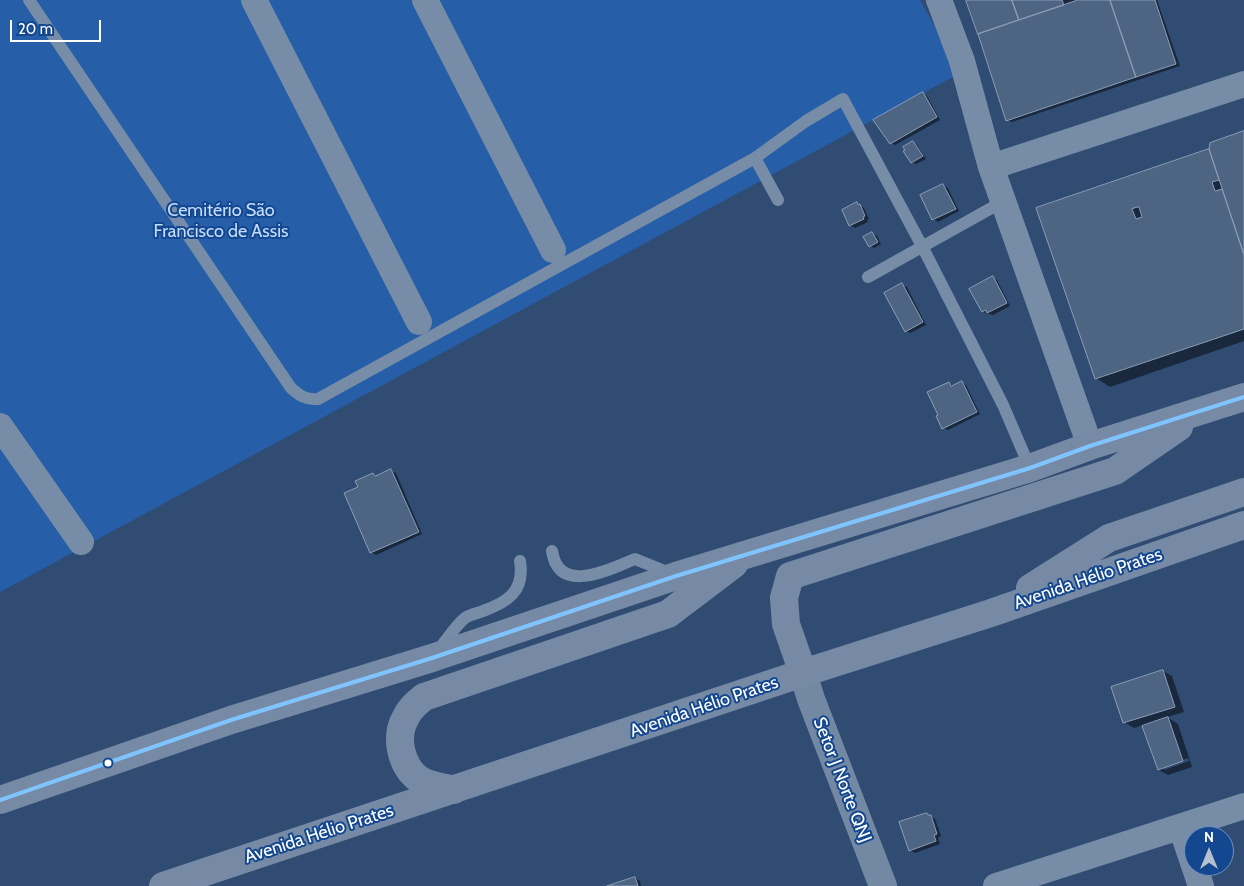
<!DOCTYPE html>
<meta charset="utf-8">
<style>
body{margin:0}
#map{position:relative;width:1244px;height:886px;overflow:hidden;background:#304c73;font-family:Cabin,sans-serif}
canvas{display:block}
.north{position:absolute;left:1184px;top:826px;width:50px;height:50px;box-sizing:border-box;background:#134790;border:1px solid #7191bc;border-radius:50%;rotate:0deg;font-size:14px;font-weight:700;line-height:20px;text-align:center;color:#fff}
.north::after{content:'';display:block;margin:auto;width:18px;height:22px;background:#b7c0ce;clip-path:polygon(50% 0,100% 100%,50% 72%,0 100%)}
.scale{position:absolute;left:10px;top:20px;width:91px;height:22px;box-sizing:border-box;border:2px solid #fff;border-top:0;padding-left:6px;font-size:15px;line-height:18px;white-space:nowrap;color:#fff;-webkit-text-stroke:4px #134790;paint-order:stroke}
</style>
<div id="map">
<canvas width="1244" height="886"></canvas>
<div class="north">N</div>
<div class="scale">20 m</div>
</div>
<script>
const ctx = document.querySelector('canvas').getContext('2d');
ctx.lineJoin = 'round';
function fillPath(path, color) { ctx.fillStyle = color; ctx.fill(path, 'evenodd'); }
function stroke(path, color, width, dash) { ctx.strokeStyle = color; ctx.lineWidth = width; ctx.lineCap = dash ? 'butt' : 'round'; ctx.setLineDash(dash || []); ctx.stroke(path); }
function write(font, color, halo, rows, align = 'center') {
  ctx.font = font + ' Cabin,sans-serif'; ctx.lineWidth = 4; ctx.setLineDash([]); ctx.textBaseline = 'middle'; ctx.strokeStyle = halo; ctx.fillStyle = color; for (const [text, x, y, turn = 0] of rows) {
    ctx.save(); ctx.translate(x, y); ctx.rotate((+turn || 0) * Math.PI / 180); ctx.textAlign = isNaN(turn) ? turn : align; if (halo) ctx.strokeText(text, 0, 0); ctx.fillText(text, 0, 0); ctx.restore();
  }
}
const green = new Path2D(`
 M0,0h920l40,73 -960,519z`);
const shadow = new Path2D(`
 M967,0h190l23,66 -168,56 -5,-2z
 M923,93l4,3 13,24 -45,25 -4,-2z
 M1244,133v208l-134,46 -14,-9 -58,-170 171,-57 2,1z
 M913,142l4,3 9,14 -10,5 -5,-2z
 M943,185l5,3 11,23 -21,11 -5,-3z
 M857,203l7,5 5,11 -2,1 1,2 -13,6 -5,-3z
 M872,234l5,2 4,8 -7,4 -4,-2z
 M993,278l4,2 13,26 -17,9 -11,-3z
 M902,285l5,2 19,38 -16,8 -4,-2z
 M962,382l4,3 14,29 -32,16 -5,-2 6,-45 5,3z
 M391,471l5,2 26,61 -46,21 -5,-3 -12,-64 14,-13 4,2z
 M1163,671l9,5 12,36 -17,5 11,7 14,43 -24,8 -9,-5 -16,-45 -9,3 -10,-6zM1188,758l1,3 -25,9v-3z
 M927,814l8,5 6,17 -3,2 2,6 -25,9 -5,-3z
 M635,878l5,3 1,5h-27z`);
const building = new Path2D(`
 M966,0h46l7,20 -41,14z
 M1012,0h50l2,5 -45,15z
 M1078,0h32l26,77 -130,44 -28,-87z
 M1110,0h45l21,64 -40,13z
 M923,92l14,25 -47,27 -17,-24z
 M1244,131v124l-35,-106 1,-6z
 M913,141l10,15 -12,7 -8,-12 2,-1 -2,-3z
 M1209,149l10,31 -7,2 3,9 7,-2 22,66v74l-149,50 -59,-171zM1139,207l3,10 -6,2 -4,-10z
 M943,184l13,25 -24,11 -12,-25z
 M857,202l1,3 2,-1 5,12 -2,1 1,2 -15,7 -7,-16z
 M872,232l6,10 -9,5 -6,-10z
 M993,276l14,27 -20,10 -1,-3 -4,2 -13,-23z
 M902,283l21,39 -18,10 -21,-39z
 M962,381l15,31 -35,17 -6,-13 2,-1 -11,-23 22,-10 2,4z
 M391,469l28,63 -49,21 -26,-60 14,-6 -3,-6 18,-8 2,3z
 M1163,670l12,37 -52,16 -12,-36z
 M1168,717l15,44 -25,9 -16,-44z
 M927,813l1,2h3l6,19 -3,1 2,6 -27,10 -10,-29z
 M635,877l3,9h-31z`);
const lane = new Path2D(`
 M29,0l262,388c9,8 15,12 27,11l437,-241 51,-37 37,-22 79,147 81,159 27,63
 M755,158l23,42
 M868,277l136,-76
 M552,551c7,45 58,18 83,8l37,15
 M438,651c6,-8 19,-27 27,-33 4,-3 13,-5 18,-7 25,-9 42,-20 37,-50`);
const street = new Path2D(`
 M254,0l165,322
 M425,0l128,250
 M939,0l23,61 29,106 99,279
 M991,167l253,-83
 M0,426l81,116
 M1181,827l20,59
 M996,886l248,-80`);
const secondary = new Path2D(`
 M803,673l8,26 72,187`);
const primary = new Path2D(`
 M1030,588l79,-50 135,-46
 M803,673l-17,-49 -2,-26 6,-22 325,-105 64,-44
 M454,790c-10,-3 -25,-4 -34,-10 -19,-13 -26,-43 -14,-63 4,-9 11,-14 18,-20l244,-83 66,-50
 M0,800l231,-80 201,-62 244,-82 354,-108 60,-22 154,-49
 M163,886l640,-213 188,-60 253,-88`);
const bus1 = new Path2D(`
 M0,800l231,-80 201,-62 244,-82 354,-108 60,-22 154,-49`);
const markers = [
 [108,763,4.5,"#fff"]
];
const parkNames = [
 ["Cemitério São",221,211],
 ["Francisco de Assis",221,232]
];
const streetNames = [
 ["Avenida Hélio Prates",1088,579,-19],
 ["Avenida Hélio Prates",704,707,-19],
 ["Setor J Norte QNJ",842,780,69],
 ["Avenida Hélio Prates",319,834,-18]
];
fillPath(green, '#265ea7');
fillPath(shadow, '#0007');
fillPath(building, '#4d6483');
stroke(building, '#8c9db4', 1);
stroke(lane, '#778ca7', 12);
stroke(street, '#778ca7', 26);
stroke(secondary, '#7388a3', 28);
stroke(primary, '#778aa5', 28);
stroke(bus1, '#80c4ff', 4);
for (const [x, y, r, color] of markers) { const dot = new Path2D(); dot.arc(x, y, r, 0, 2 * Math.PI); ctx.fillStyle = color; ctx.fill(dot); stroke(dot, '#134790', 2); }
write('18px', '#c5ddfc', '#134790', parkNames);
write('18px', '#fff', '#134790', streetNames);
</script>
